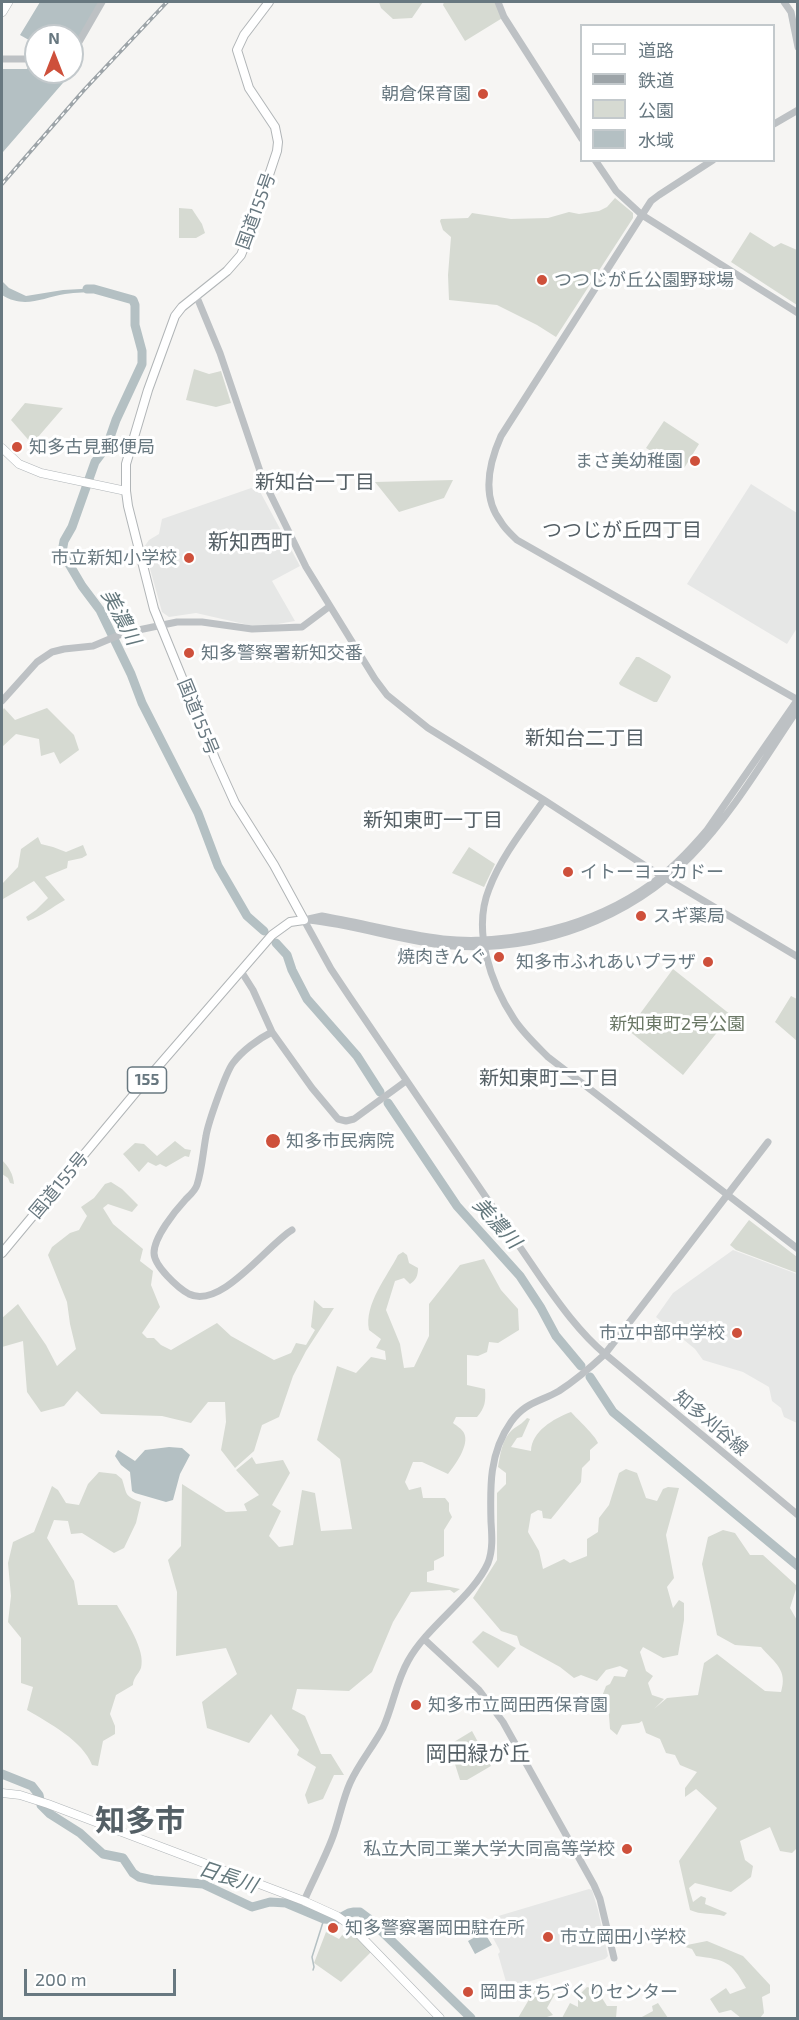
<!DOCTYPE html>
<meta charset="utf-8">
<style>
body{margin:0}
#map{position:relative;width:799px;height:2020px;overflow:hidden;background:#f6f5f3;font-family:"Exo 2","Noto Sans JP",sans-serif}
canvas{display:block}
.frame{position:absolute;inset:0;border:3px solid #687880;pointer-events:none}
.legend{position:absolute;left:580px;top:24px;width:195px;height:138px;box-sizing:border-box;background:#fff;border:2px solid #c3c9cc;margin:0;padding:8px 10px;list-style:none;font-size:18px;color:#687880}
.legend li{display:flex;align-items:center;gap:12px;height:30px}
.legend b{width:30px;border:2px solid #c3c9cc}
.north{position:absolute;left:24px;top:24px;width:60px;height:60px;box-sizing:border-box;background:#fff;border:2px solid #c3c9cc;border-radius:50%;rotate:0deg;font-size:16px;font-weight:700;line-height:24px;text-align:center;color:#687880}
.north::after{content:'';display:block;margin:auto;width:21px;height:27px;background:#ce503b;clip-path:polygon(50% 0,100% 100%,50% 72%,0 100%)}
.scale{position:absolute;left:24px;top:1969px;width:152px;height:27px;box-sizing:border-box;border:3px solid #687880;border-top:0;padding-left:8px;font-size:18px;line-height:21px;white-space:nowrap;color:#687880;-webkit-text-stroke:4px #fff;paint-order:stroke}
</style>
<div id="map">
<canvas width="799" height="2020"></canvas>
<div class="frame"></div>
<ul class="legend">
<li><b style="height:8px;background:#fff"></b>道路</li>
<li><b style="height:8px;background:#9da4a8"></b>鉄道</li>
<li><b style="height:16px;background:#d6dad2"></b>公園</li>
<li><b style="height:16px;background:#b4c0c3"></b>水域</li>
</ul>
<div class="north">N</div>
<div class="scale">200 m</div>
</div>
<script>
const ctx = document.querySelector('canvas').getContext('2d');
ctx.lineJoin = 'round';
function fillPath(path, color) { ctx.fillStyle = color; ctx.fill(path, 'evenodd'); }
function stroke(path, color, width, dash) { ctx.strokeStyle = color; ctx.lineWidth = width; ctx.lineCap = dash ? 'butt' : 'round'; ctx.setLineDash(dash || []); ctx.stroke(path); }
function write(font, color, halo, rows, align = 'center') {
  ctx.font = font + ' "Exo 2","Noto Sans JP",sans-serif'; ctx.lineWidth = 6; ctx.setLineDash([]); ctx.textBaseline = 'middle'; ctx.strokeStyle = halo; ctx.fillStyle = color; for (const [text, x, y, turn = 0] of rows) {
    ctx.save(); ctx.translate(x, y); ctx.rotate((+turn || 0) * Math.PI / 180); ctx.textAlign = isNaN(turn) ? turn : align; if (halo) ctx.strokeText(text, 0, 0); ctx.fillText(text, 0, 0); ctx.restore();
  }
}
const built = new Path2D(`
 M751,484l46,29v115l-10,16 -100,-60z
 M257,486l43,80 -28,15 23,40 -29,5h-13l-57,-13 -27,4 -7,-5 -18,-65 5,-7 10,-6 3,-15z
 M733,1250l64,24v149l-13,-6 -3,-9 -9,-7 -3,-14 -26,-15 -40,-12 -8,-11 -39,-32 17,-24z
 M589,1889l3,1 6,20 10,46 -3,3 -81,24 -15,9 -11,-38 2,-2 -1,-3 -13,-24 9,-8z`);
const green = new Path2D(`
 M379,2h44l-11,16 -19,1 -12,-11z
 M444,2h54l6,15 -39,24 -22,-36z
 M615,198l18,15v5l-77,119 -19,-12 -40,-20 -48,-5 -1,-25 3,-38 -8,-7 -3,-9 1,-2 27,-1 4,-5 39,6 37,-1 21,-6 10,2 20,-3 8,-4z
 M179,208l13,1 10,15 3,9 -9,5h-17z
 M750,232l24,15 7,-4 16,7v55l-66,-43z
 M194,369l15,5 12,-3 10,32 -15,4 -30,-7z
 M25,403l38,5 -31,36 -21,-24z
 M664,421l35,23 -16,26 -37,-22z
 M453,480l-9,18 -45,14 -24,-30z
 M636,657h3l31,18 1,2 -14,25h-3l-34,-17 -1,-2z
 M4,708l11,12 32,-12 27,27 5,15 -19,14 -6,-12 -13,4 -2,-17 -23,-5 -14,13v-36z
 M38,837l3,7 12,3 13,5 17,-7 4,10 -5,3 -14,3 -1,7 -22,9 20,23c-13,7 -23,16 -37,21l-2,-4 10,-7 12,-12 -14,-17 -31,18 -1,4v-19l16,-17 3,-18z
 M469,847l26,17 -11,23 -32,-14z
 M673,969l58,46 -48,60 -55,-45z
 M791,996l6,3v42l-22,-19z
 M175,1141l10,8 6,1 -2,7 -4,-1 -19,11 -6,-3 -4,2 -8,-4 -9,10 -16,-18 12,-11 9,1 13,12z
 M2,1160c7,7 11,14 12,24l-4,-1 -2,-5 -6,-4z
 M111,1182l11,7 16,16 -6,7 -24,-8 -5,4 10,16 30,25 -3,12 13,10 -2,14 9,22 -18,26 5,5h7l7,7 10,5 46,-27 14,13 43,24 17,-7 5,-10 10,2 9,-15 -4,-3 3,-27 9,8h11l-28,43 -13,25 -14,41 -17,8 -8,26 -19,17 -14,-18 5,-28 -1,-20h-17l-17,21 -29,-7 -61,-2 -24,-23 -13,15 -23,6 -14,-20 -4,-51 -21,6v-29l16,-14 28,41 11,21 19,-17 -6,-25 -3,-22 -19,-47 4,-8 18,-14 9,-3 8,-14 -6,-9 13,-9 11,-14z
 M749,1220l48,37v16l-61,-23 -6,-5z
 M403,1252l4,3 2,8 9,5c0,8 -2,12 -8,16l-6,-6 -9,3 -9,29 14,34 4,24 10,-1 15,-31v-32l31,-39 24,-6 17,31 17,19 1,21 -21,13 -9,-1 -2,10 -9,4 -11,-1v30l18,4c1,12 0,19 -8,28h-21l-3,6c4,3 9,6 11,10 6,12 -9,32 -16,41l-26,-12h-9l-8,20 4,8 12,-3 2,11h22l4,5v8l3,6 -8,13v26l-10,5v9l-7,2v10l33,7 -6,4 -4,-3 -39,2 -18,30 -21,50 -23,19 -52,-2 -5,20 13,7 16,38h10l13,21h-10l-11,24 -15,5 -3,-9 11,-28 -19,-12 2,-5 -28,-36 -22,29 -42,-15 -5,-26 35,-28 -11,-26 -50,8 1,-64 -9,-32 13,-14 1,-62 44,28 21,-1 -3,-7 15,-9 -23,-25 16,-13 4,7 27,-4 7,13 -18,32 9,6 -12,25 10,11 14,-2 9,-55 13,3 6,38 31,-2 -12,-70 -23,-19 20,-74 19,7 15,-16 15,3 -1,-9 -9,-3 5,-9 -12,-9c-5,-26 18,-53 29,-75z
 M571,1412c7,8 24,23 27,31l-8,7v10l-8,8 -1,14 -30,37 -8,-1 -1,-7 -4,-1 -7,4 -3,18 11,19 4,18 21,-10 6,4 17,-7v-17l11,-7 1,-14 10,-13 10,-32 7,-4 11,4 9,25 11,3 6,-12 5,-2 11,1 -13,47 8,43 -7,9 6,21 6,-8 5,3v17l-6,35 -15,3 -20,-11 -3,5 6,19 7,5 -5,7 4,12 12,4 -10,10 13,-11 31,-3 6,-32 13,-9 48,37 16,1c7,-22 -6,-29 -20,-45l-26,-2 -18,-10 -15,-71 6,-27 15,-7 12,3 15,22h13l34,31 -7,22 8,14v217l-2,2 1,7 -5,5 -12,-2 -10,-24 -30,14 5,19 8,6 -2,11 -20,15 -36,-9 -6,5 4,14 8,-6 5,2 -1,6 22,9 -3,3c-12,-3 -23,-1 -34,-6l-11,-49 38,-53 -21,-19 -11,8v-9l12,-16 -17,-7 -5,-10 -9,-2 -6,-14 -14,-6 -4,-12 -3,2 -17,2 -5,10 -7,-6 -1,-14 -8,-16 5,-13 4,-2 4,-8 11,1 3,-7 -8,-4 -14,4 -9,11 -16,-6 -7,3 -14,-11 -40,-22 -3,-9 -16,-5 -28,-33 24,-38v-67l9,-9v-11l-8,-6c2,-12 4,-28 14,-37 5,-4 10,-6 15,-12l3,1 -8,18 -5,1 -6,9 20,4c1,-20 22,-32 40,-39z
 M99,1472l17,2 6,5c5,15 2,17 19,23l-5,21 -12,25 -10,5 -32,-20 -11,1 -3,-13 -14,-1 -7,18 27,43 4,24h39c9,16 29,45 24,63 -3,7 -8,10 -8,17l-17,10 -6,19 5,12v8l-12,7 -5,25 -6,-1c-9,-24 -43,-42 -65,-55l6,-23 -12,-4v-45l-13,-16 3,-26 -3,-33 5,-21 21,-10 18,-46 6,4 8,13 13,2 9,-21z
 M483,1631l33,17 -18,20 -26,-26z
 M472,1731l19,35 -24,14h-7l-11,-35z
 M350,1925l24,24 -33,33 -27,-19 12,-31 13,7z
 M707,1941l36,15 27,29v8l-8,4 2,16 -4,5h-19l-10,-8 -12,3 -9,-14 16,-11 4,6 16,-6c-15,-27 -20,-28 -50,-32l-4,-7 -10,-3z
 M547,1984l10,6 -10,18 6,7 -9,3h-26l16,-27z
 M587,1987l10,3 10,16h10l-1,12h-54l8,-15 8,4v-11z
 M658,2003l10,15h-28l13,-7 -1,-5z`);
const water = new Path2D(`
 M40,2h59l-20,35 -7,5v-6h-36v8l-16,-9z
 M36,53v19h28l5,4 -66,76 -1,5v-88h25z
 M2,281l7,7 17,8 37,-6 36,-2v3c-11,2 -23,1 -34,3 -23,4 -41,15 -63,1z
 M169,1447l13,1 8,7 -10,19 -7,26 -7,2 -31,-9 -3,-2 -2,-19 -9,-7 -6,-9 3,-6 17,11 10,-11z
 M484,1932l8,13 -17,9 -7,-13z`);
const stream = new Path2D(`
 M313,1970l1,-3 -2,-10 12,-38`);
const river = new Path2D(`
 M87,289h7l39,11 2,5v20l7,26v13l-26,56 -9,26 -12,16 -23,65 -8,14 -2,11 20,34 18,24 31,64 11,29 56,110 20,53 29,50 17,15
 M276,943l11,12 5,15 15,29 50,57 23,36
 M388,1103l69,103 63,70 21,32 15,28 25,30
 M590,1377l23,35 185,154
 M2,1774l30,12 7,9 2,10 9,9 30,19 23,21 20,4 10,15 6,4 14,3 50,4 49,23 18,-5 16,1 38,16 12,1 13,-7 5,-1h6l8,6 103,100`);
const tertiary = new Path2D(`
 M498,2l6,15 78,122
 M784,2l7,10 7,35
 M72,50l7,-8 23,-40
 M2,59h34
 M774,124l24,-14
 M595,160l21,31 26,24 -141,221c-12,27 -20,60 0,86 4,7 10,12 16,18l281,160
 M713,160l-54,35 -8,6 -9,14 156,98
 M196,295l24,58 42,124 44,90 69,112 12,16 41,33 116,72 103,67 151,90
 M2,701l35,-39 15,-10 12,-3 29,-3 31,-13 53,-11h25l50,7 50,-2 28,-21
 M544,800c-19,27 -43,57 -55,89 -17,42 2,95 25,130 9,14 22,26 34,38l250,192
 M304,920l27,49 18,27 192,282c19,27 39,55 64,76 -14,13 -29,26 -46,37 -19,11 -34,11 -48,31 -22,31 -21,65 -20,100 1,14 2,28 -3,41 -15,34 -61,63 -80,98 -12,21 -15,45 -25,67 -10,19 -24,35 -33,55 -8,18 -11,38 -18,56 -8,21 -19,41 -28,62
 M304,920l18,-4c40,7 80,18 121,23 70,7 151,-14 208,-55 21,-15 39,-34 56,-54l91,-131
 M309,920c48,5 95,22 143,26 88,6 177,-27 239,-90 42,-43 73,-97 107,-147
 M241,971l12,19 19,42 40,56 26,31 8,2 8,-2 52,-38
 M272,1032c-14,7 -30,19 -39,31 -7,9 -25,60 -27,73 -3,16 -4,34 -9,49 -2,6 -7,10 -11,14 -11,12 -32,38 -32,54 0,13 24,35 35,41 32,16 78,-49 103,-64
 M768,1142l-163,212 193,161
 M424,1639l55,51 24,32 91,163 6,14 14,59`);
const secondary = new Path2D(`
 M2,448l17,16 22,9 85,18
 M2,1793l18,2 28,9 256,97 33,15 13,9 90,93`);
const trunk = new Path2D(`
 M2,1253l134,-161 136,-157 18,-13 14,-2 -30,-55 -39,-62 -19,-42 -62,-152 -26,-103 -2,-15v-27l22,-74 27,-74 7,-9 45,-36 14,-16 8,-20 28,-84 1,-9 -3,-15 -26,-39 -12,-38 7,-15 25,-33`);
const motorway = new Path2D(`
 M2,12l6,-10`);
const rail = new Path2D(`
 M2,184l82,-94 83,-88`);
const markers = [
 [483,94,6,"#ce503b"],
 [542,280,6,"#ce503b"],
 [17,447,6,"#ce503b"],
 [695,461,6,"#ce503b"],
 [189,558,6,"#ce503b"],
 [189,653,6,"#ce503b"],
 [568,872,6,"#ce503b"],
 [641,916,6,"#ce503b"],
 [499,957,6,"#ce503b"],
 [708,962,6,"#ce503b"],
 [273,1141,8,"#ce503b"],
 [737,1333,6,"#ce503b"],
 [416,1705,6,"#ce503b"],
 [627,1849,6,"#ce503b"],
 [333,1928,6,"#ce503b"],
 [548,1937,6,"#ce503b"],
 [468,1992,6,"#ce503b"]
];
const shields = [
 [147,1080,39]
];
const shieldNames = [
 ["155",147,1080]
];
const poiNames = [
 ["朝倉保育園",471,94,"right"],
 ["つつじが丘公園野球場",554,280],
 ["知多古見郵便局",29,447],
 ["まさ美幼稚園",683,461,"right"],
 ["市立新知小学校",177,558,"right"],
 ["知多警察署新知交番",201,653],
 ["イトーヨーカドー",580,872],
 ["スギ薬局",653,916],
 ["焼肉きんぐ",487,957,"right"],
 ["知多市ふれあいプラザ",696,962,"right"],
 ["知多市民病院",286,1141],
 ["市立中部中学校",725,1333,"right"],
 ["知多市立岡田西保育園",428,1705],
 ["私立大同工業大学大同高等学校",615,1849,"right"],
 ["知多警察署岡田駐在所",345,1928],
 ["市立岡田小学校",560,1937],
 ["岡田まちづくりセンター",480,1992]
];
const streetNames = [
 ["国道155号",256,211,-70],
 ["国道155号",198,717,68],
 ["国道155号",59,1185,-50],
 ["知多刈谷線",711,1423,40]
];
const parkNames = [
 ["新知東町2号公園",677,1024]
];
const neighbourhoodNames = [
 ["新知台一丁目",315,482],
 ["つつじが丘四丁目",622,530],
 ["新知台二丁目",585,738],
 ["新知東町一丁目",433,820],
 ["新知東町二丁目",549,1078]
];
const waterNames = [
 ["美濃川",121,617,62],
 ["美濃川",497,1223,48],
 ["日長川",228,1877,18]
];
const quarterNames = [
 ["新知西町",250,542],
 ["岡田緑が丘",478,1754]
];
const townNames = [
 ["知多市",140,1821]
];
fillPath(built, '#e6e7e6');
fillPath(green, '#d6dad2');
fillPath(water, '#b4c0c3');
stroke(stream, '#b4c0c3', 1.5);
stroke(river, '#b4c0c3', 9);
stroke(secondary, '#b0b5b8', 9);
stroke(trunk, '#b1b5b7', 10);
stroke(motorway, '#b1b5b7', 10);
stroke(tertiary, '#bdc1c4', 7);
stroke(secondary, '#fff', 8);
stroke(trunk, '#fff', 8);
stroke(motorway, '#fff', 9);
stroke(rail, '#9da4a8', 4);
stroke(rail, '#fff', 1.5, [4.5]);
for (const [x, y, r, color] of markers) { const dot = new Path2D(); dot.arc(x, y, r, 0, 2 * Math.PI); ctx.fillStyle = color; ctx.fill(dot); stroke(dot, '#fff', 2); }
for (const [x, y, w] of shields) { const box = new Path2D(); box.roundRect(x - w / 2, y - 13, w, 26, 4.5); ctx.fillStyle = '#fff'; ctx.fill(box); stroke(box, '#687880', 1.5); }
write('bold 16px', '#687880', null, shieldNames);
write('18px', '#687880', '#fff', poiNames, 'left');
write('18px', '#687880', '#fff', streetNames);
write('18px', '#6b7866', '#fff', parkNames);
write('20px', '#556066', '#fff', neighbourhoodNames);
write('italic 20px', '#64787d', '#fff', waterNames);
write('21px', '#556066', '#fff', quarterNames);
write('bold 30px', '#556066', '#fff', townNames);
</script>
